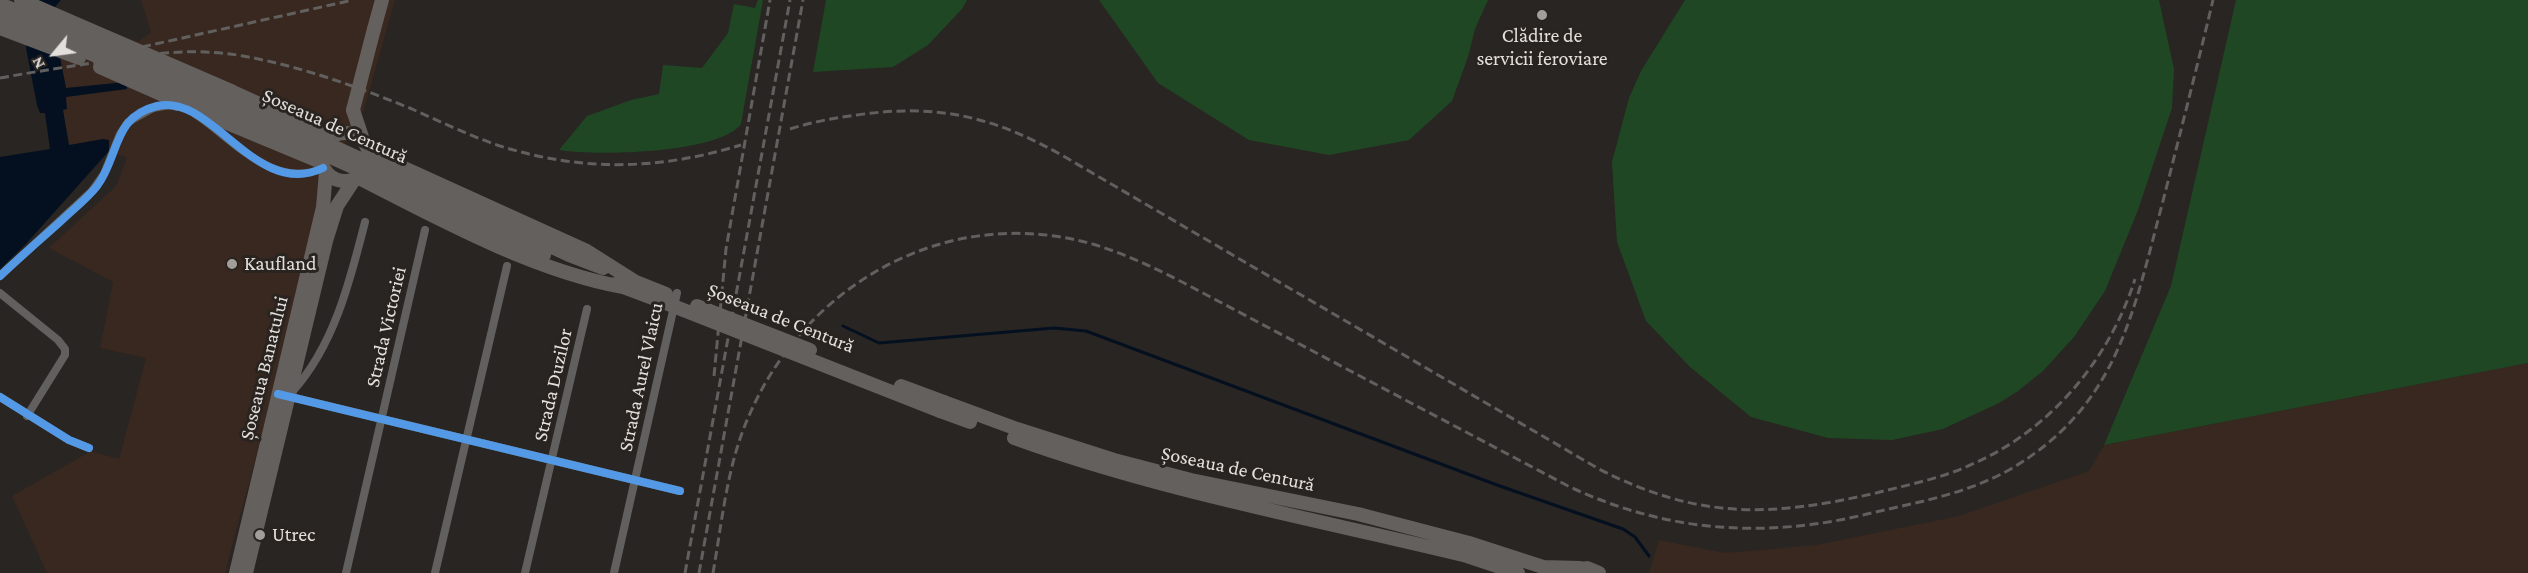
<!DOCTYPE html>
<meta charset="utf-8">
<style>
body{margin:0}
#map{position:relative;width:2528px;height:573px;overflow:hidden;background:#282522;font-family:"Crimson Pro",serif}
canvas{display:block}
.north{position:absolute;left:24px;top:24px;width:60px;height:60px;-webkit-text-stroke:4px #2a2420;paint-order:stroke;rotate:241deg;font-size:16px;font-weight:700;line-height:24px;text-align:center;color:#e3dfdc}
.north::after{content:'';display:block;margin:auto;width:21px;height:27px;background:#e3dfdc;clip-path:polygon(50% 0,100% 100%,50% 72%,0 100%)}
</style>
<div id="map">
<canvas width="2528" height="573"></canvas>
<div class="north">N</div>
</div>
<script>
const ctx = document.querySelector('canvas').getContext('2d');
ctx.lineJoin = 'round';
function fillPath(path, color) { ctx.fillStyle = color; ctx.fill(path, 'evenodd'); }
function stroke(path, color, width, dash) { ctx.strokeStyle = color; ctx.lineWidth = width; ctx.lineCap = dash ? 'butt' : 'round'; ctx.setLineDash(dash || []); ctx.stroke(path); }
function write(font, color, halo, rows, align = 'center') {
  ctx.font = font + ' "Crimson Pro",serif'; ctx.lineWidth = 6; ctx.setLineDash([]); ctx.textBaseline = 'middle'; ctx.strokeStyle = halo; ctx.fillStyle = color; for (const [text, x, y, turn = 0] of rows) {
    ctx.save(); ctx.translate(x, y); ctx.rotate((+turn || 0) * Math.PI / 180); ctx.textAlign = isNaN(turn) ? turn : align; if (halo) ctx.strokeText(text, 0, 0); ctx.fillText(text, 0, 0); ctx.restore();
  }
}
const industrial = new Path2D(`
 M141,0h254l-31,110 -30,53 -109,410h-178l-35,-77 79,-45 28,8 27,-101 -46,-10 13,-66 -64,-34 67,-62 11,-28 -18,-7 -1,-11 -39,6 -6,-36 3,-14 61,-8 -1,-6 -60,6 -9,-46 -3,-34 84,34 13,-10z
 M2528,363v210h-879l10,-33 66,13 91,-8 143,-29 130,-45 15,-26z`);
const green = new Path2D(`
 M758,0h5l-22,124c-22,30 -147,32 -182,26l28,-34 44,-16 28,-6 4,-29 39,3 26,-35 6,-29 21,4z
 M826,0h141l-5,9 -34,36 -35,22 -80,5z
 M1099,0h389l-13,29 -7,28 -16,44 -43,39 -80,15 -80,-15 -91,-57z
 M1685,0h474l15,69 -2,39 -34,102 -33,81 -31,46 -31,34 -25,20 -19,12 -56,26 -51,11 -64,-2 -77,-21 -61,-50 -44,-46 -29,-79 -5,-80 17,-64 12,-27z
 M2236,0h292v363l-424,82 67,-159z`);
const water = new Path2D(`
 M32,0h29l-7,8 3,34 9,46 60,-6 1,7 -61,8 1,12 -4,1 6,35 34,-6 6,1v11l-84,94 -25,24v-112l50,-8 -5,-36h-5l-3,-8 -11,-57z`);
const stream = new Path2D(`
 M843,326l36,17 175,-15 32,3 411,154 126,44 12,8 14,19`);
const street = new Path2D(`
 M195,114c37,24 79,77 128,54
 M0,276l91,-84 13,-18 16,-40 8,-12 25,-14 17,-3 7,2
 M0,293l58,47 7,9v6l-38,61
 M292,392c42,-46 58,-111 73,-170
 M287,396l393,95
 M0,397l69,43 20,8
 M346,573l79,-343
 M435,573l72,-307
 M525,573l62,-264
 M614,573l63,-280`);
const primary = new Path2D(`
 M374,29l8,-29
 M231,91l101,46
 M353,110l10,30
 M220,120l101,42
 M321 157a24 24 0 1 1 48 0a24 24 0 1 1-48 0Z
 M369,152l216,98 49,31
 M359,178c80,41 175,93 264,109
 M496,221l73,34 34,13
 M492,230l52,25
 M626,278l40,16
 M615,284l48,18
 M944,402l73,27 97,31 77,20 167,34 111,29 74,24 37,1
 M940,411l30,11
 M1014,438c146,53 301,81 453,118l51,17
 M1573,571l14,-3 12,5
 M236,573l87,-366 3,-35
 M246,573l80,-332 11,-35 17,-26`);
const rail = new Path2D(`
 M142,47l211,-47
 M0,78c33,-6 66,-11 99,-16 49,-8 94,-15 144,-6 57,10 115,31 169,53 29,13 58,27 88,37 83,26 159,24 241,-1
 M790,129c22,-7 44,-11 67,-14 81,-12 138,2 208,42l534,312c100,51 171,48 277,24 31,-8 63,-14 92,-27 80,-33 141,-105 167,-187
 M714,376l12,-127 44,-249
 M685,573l105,-573
 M699,573l104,-573
 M713,573c9,-51 14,-107 35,-155 52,-123 177,-203 313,-181 44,7 84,26 123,46l386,204c94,44 192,52 293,28 50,-12 101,-20 146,-45 109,-63 124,-157 154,-269 17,-67 34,-134 50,-201`);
const primaryBridge = new Path2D(`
 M21,0l210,91
 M0,4l293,124 203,93
 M0,15l289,123 203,92
 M0,28l79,30
 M100,67l120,53
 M353,110l21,-81
 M663,302l277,109
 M697,306l113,44
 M901,386l43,16`);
const cycleway = new Path2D(`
 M0,276c20,-19 41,-37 61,-55 12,-12 26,-22 36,-35 23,-31 15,-69 60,-80 56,-13 98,94 166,62
 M278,394l402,97
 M0,397l69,43 20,8`);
const markers = [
 [1542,15,6,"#a29e9b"],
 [232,264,6,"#a29e9b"],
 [260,535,6,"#a29e9b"]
];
const poiNames = [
 ["Clădire de",1542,36,"center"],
 ["servicii feroviare",1542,59,"center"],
 ["Kaufland",244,264],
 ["Utrec",272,535]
];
const streetNames = [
 ["Șoseaua de Centură",335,126,24],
 ["Șoseaua de Centură",781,318,22],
 ["Strada Victoriei",386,327,-77],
 ["Șoseaua Banatului",264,368,-76],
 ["Strada Aurel Vlaicu",641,377,-78],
 ["Strada Duzilor",553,385,-77],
 ["Șoseaua de Centură",1238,469,12]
];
fillPath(industrial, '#382820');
fillPath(green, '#204723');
fillPath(water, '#041020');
stroke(stream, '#041020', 3);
stroke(street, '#61605f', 8);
stroke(primary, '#64605e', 14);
stroke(rail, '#61605e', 3, [9, 4.5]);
stroke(primaryBridge, '#64605e', 14);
stroke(cycleway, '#5399e6', 8);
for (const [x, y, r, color] of markers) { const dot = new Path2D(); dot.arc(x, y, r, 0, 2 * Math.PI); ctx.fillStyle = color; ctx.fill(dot); stroke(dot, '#2a2420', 2); }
write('20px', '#e3dfdc', '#2a2420', poiNames, 'left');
write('20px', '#e3dfdc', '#2a2420', streetNames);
</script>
